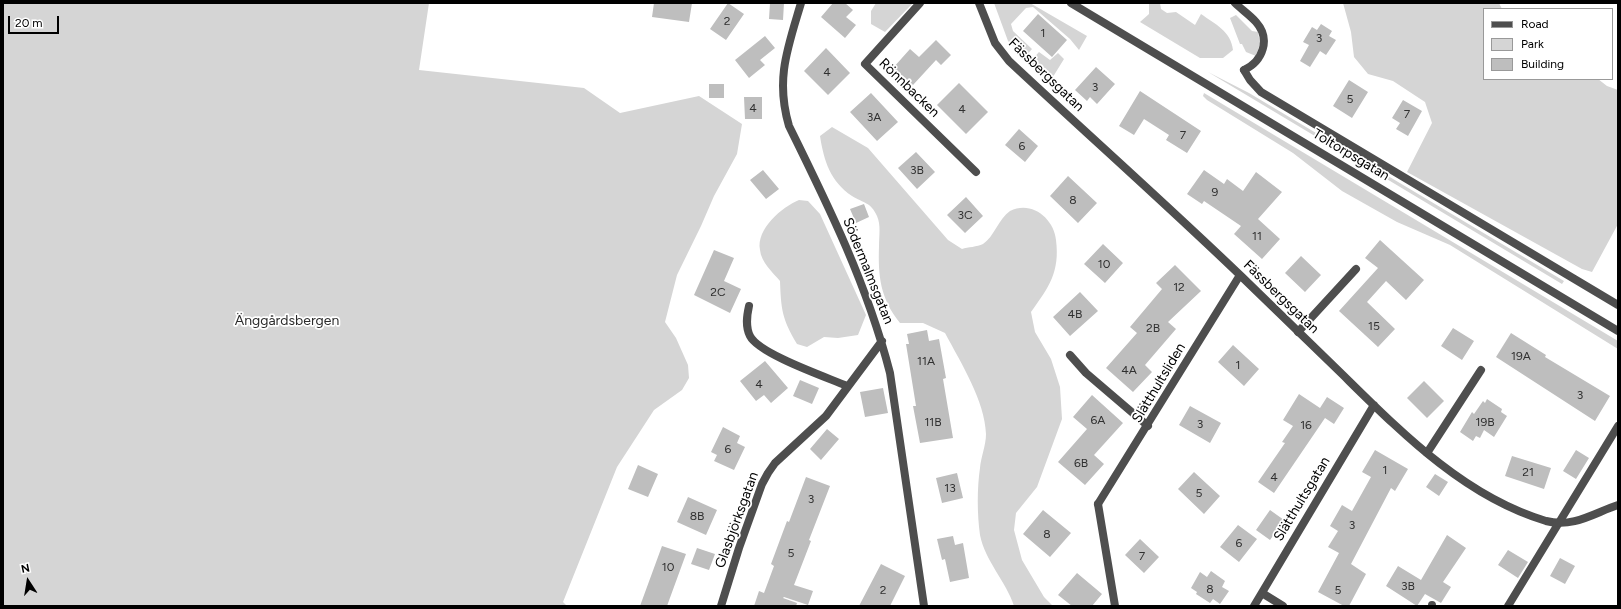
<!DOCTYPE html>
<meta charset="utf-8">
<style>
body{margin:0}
#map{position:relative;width:1621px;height:609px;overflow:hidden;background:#fff;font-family:Figtree,sans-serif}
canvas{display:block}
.frame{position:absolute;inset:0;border:4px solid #000;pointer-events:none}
.legend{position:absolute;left:1483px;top:8px;width:130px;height:72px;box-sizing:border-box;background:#fff;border:1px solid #999;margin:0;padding:5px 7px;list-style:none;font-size:12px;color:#000}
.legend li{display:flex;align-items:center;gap:8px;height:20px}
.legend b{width:20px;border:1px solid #999}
.north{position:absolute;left:8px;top:561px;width:40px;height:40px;-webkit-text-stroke:3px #fff;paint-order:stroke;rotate:348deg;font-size:11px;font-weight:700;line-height:16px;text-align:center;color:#000}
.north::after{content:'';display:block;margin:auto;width:14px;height:18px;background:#000;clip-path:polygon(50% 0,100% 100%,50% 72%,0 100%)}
.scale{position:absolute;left:8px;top:16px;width:51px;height:18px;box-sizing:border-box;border:2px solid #000;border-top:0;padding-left:5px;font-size:12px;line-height:14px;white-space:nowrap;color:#000;-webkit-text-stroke:3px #fff;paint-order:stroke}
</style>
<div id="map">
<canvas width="1621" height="609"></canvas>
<div class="frame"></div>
<ul class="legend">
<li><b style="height:5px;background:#4e4e4e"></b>Road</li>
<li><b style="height:11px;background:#d5d5d5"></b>Park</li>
<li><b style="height:11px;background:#bebebe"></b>Building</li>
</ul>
<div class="north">N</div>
<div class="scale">20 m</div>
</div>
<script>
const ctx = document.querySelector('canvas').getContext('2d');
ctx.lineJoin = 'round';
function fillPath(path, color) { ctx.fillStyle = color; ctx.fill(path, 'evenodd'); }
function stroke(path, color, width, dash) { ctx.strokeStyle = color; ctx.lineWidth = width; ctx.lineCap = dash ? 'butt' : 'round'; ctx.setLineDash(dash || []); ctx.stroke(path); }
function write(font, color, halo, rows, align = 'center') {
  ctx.font = font + ' Figtree,sans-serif'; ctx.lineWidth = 3.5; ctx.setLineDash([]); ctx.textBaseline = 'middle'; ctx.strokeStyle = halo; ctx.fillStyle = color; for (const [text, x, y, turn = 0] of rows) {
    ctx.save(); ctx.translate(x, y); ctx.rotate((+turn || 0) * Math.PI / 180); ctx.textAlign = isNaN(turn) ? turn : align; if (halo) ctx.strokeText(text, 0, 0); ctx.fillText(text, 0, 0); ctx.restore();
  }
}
const green = new Path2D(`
 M3,3h426l-10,67 165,18 36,25 79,-17 43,28 -5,30 -23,42 -13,30 -24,49 -12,47 11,16 12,27 1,13 -7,12 -28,20 -37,57 -54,135 4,4h-564z
 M876,3h37l-28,29 -14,-8v-13z
 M994,3h36l57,33 -8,14 -9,-11 -37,-32 -7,1 -15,16 2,7 19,18 -7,8 -17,-16z
 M1149,3h11l1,6 6,4 9,-1 19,13 6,-11c14,10 30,17 32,36l-10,8h-23l-60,-36 9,-8z
 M1343,3h156l3,6h-18v70h114l9,7 11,4v134l-26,48 -10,-3 -175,-97 25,-49 -7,-21 -32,-21 -25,-7 -14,-17 -3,-25z
 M1236,15l16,16 6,1 2,12 -4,12 -10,-4 -4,-8h-2l-10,-26z
 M1039,52l11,8 8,-7 6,6 -13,21 -21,-18z
 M1208,72l41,21 315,188 -2,3z
 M1204,93l414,248v8l-168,-104 -53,-23 -55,-31 -49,-38 -86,-53 -4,-4z
 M832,127l36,21 80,92 14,9c6,-2 15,-2 21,-5 11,-7 16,-26 27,-33 22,-11 44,8 46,29 4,32 -7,47 -25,72l4,20 16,27 9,28 2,32 -25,68 -21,26 -2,17 8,30 22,37 9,9h-39c-8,-25 -29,-45 -34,-71 -3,-21 -3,-47 0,-67 1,-11 6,-23 6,-34 -1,-33 -25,-71 -41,-101l-22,-10h-23c-20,-25 -22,-47 -21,-77 0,-11 2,-21 -2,-30 -6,-14 -14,-13 -25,-20 -22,-15 -28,-35 -32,-60z
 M799,200l9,1 12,13 46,101 -8,20 -20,3 -14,-1 -17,10 -10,-3c-15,-25 -16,-35 -17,-63 -7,-8 -19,-19 -20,-31 -4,-21 22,-43 39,-50z`);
const building = new Path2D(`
 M654,3h38l-3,19 -37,-5z
 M728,3l16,11 -18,26 -16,-11z
 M770,3h14l-1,17 -14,-1z
 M833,3h12l8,7 -7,7 10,8 -11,13 -24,-21z
 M1038,14l29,26 -15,17 -29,-26z
 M1321,24l11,7 -3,5 7,4 -10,15 -6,-4 -10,16 -10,-6 9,-16 -6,-3 9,-15 5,3z
 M765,36l10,12 -15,12 5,5 -16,13 -14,-18z
 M936,40l15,15 -10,10 -5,-5 -23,25 -20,-17 17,-19 9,8z
 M826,48l24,25 -22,22 -24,-24z
 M1096,67l19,17 -18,20 -7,-7 -3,4 -12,-11z
 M1349,80l19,12 -16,26 -19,-12z
 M959,83l29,29 -22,22 -29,-29z
 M709,84h15v14h-15z
 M1140,91l61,40 -14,22 -21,-13 3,-5 -25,-16 -10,16 -15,-9z
 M871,93l27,29 -21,19 -27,-29z
 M744,97h18v22h-17z
 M1403,100l19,11 -14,25 -12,-7 4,-6 -8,-5z
 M1019,129l19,17 -13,16 -20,-17z
 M916,152l19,20 -18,17 -19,-21z
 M763,170l16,19 -13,10 -16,-19z
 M1204,170l20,14 3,-5 16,12 13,-19 26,20 -24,27 22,20 -18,20 -28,-25 7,-8 -37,-25 -2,3 -15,-10z
 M1068,176l29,27 -19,20 -28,-27z
 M966,197l17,19 -18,17 -18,-18z
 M864,204l5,13 -13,6 -6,-14z
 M1380,240l44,40 -18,20 -20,-19 -19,21 28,27 -17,18 -39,-36 39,-43 -13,-10z
 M1103,244l20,19 -18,20 -21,-19z
 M714,250l20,8 -10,23 17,8 -11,24 -36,-18z
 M1301,256l20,19 -16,17 -20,-19z
 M1175,265l26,26 -33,31 8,7 -31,36 7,7 -19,20 -27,-24 31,-35 -7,-6 32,-38 -6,-6z
 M1080,292l18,19 -28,25 -17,-19z
 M1453,328l21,13 -12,19 -21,-14z
 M927,330l2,11 10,-2 7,39 -3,1 10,59 -33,5 -7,-37h3l-10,-62h3l-2,-10z
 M1511,333l35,22 -1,2 65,39 -15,25 -99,-64z
 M1233,345l26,24 -15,17 -26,-24z
 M765,361l23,27 -17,15 -7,-8 -8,6 -16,-20z
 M800,380l19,8 -7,16 -19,-8z
 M1424,381l20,20 -17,17 -20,-20z
 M883,388l5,25 -23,4 -5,-25z
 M1299,394l21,14 7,-11 17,11 -10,16 -9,-6 -51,75 -16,-11 27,-39 -3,-1 11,-16 -10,-6z
 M1092,395l31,28 -29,32 10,9 -19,21 -27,-23 29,-33 -14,-12z
 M1487,399l15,10 -1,3 6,4 -13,21 -10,-7 -4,8 -4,-2 -3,5 -13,-9 12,-20 2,2 9,-13 2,2z
 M1190,406l31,17 -11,20 -31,-18z
 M723,427l17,9 -3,7 8,4 -11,23 -20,-9 3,-6 -6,-3z
 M827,429l12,10 -18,21 -11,-11z
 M1375,450l33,19 -13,22 -4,-3 -40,76 15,10 -17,32h-5l-26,-14 21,-39 -11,-6 10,-16 -8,-5 12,-21 10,6 19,-34 -9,-5z
 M1576,450l13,8 -13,21 -13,-8z
 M1512,456l39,12 -7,21 -39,-13z
 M638,465l20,9 -10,23 -20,-8z
 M1194,472l26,24 -16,18 -26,-25z
 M957,473l6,25 -21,5 -6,-25z
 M1435,474l13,8 -9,14 -13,-9z
 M806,477l24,9 -21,54 2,1 -17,44 19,6 -5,14 -24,-8 -1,1 14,5 -1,3h-42l5,-15 5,2 10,-27 -3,-2 16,-43 2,1z
 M688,497l29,13 -11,25 -29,-13z
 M1043,510l28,23 -21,24 -27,-23z
 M1270,510l14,10 -14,20 -14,-10z
 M1238,525l19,14 -18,23 -19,-15z
 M1447,535l19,13 -23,34 8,5 -10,16 -16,-9 -8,12 -31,-20 12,-20 23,14z
 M953,536l2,9 8,-2 6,35 -19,4 -5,-23 -3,1 -5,-21z
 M1140,539l19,18 -15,16 -19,-18z
 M662,546l24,8 -19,52h-27z
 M697,548l18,6 -6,16 -18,-6z
 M1508,550l20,12 -10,16 -20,-13z
 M1560,558l15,8 -10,18 -15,-8z
 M881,564l24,12 -15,30h-31z
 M1211,571l14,10 -3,6 7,4 -9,13 -7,-5 -3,4 -14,-9 1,-2 -6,-4 9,-16 7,5z
 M1077,573l25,21 -10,12h-20l-14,-11z`);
const service = new Path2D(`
 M920,3l-55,61 111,108
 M1235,3c6,6 15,12 21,19 15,17 7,39 -12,48
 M749,306c-2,9 -4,20 1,30 9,18 76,41 97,50
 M1298,332l58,-63
 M1070,355l16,18 62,53
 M1427,453l54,-83
 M1098,504l17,102
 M1432,606v-1
 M1508,606l110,-180`);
const minor = new Path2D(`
 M801,3c-13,44 -26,76 -12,123 40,81 78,158 101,247l34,233
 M979,3l16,40 14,18c77,72 156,142 232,215 34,33 68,66 102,99 59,58 122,122 203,146 28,7 48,-8 72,-16
 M1244,70l6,10 11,12 357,213
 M1098,504l142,-229
 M1262,593l21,13
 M721,606l18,-58 23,-64 6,-11 7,-10 51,-47 56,-75
 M1254,606l120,-201`);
const tertiary = new Path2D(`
 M1071,3l547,328`);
const numberNames = [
 ["2",727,21],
 ["1",1043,33],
 ["3",1319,38],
 ["4",827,72],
 ["3",1095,87],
 ["5",1350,99],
 ["4",753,108],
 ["4",962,109],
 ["7",1407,114],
 ["3A",874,117],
 ["7",1183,135],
 ["6",1022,146],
 ["3B",917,170],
 ["9",1215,192],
 ["8",1073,200],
 ["3C",965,215],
 ["11",1257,236],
 ["10",1104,264],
 ["12",1179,287],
 ["2C",718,292],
 ["4B",1075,314],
 ["15",1374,326],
 ["2B",1153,328],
 ["19A",1521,356],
 ["11A",926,361],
 ["1",1238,365],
 ["4A",1129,370],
 ["4",759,384],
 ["3",1580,395],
 ["6A",1098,420],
 ["11B",933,422],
 ["19B",1485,422],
 ["3",1200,424],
 ["16",1306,425],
 ["6",728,449],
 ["6B",1081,463],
 ["1",1385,470],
 ["21",1528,472],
 ["4",1274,477],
 ["13",950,488],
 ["5",1199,493],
 ["3",811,499],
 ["8B",697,516],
 ["3",1352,525],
 ["8",1047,534],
 ["6",1239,543],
 ["5",791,553],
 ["7",1142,556],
 ["10",668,567],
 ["3B",1408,586],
 ["8",1210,589],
 ["2",883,590],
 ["5",1338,590]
];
const streetNames = [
 ["Fässbergsgatan",1046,75,44],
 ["Rönnbacken",909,88,44],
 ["Toltorpsgatan",1351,155,31],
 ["Södermalmsgatan",868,271,68],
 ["Fässbergsgatan",1281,297,44],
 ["Slätthultsliden",1159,383,-59],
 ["Slätthultsgatan",1302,499,-59],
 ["Glasbjörksgatan",737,520,-70]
];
const parkNames = [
 ["Änggårdsbergen",287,321]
];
fillPath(green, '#d5d5d5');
fillPath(building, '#bebebe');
stroke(service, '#4e4e4e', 8);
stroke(minor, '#4e4e4e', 8);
stroke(tertiary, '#4e4e4e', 8);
write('12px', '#303030', null, numberNames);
write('14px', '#000', '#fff', streetNames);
write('14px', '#2c2c2c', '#fff', parkNames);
</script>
